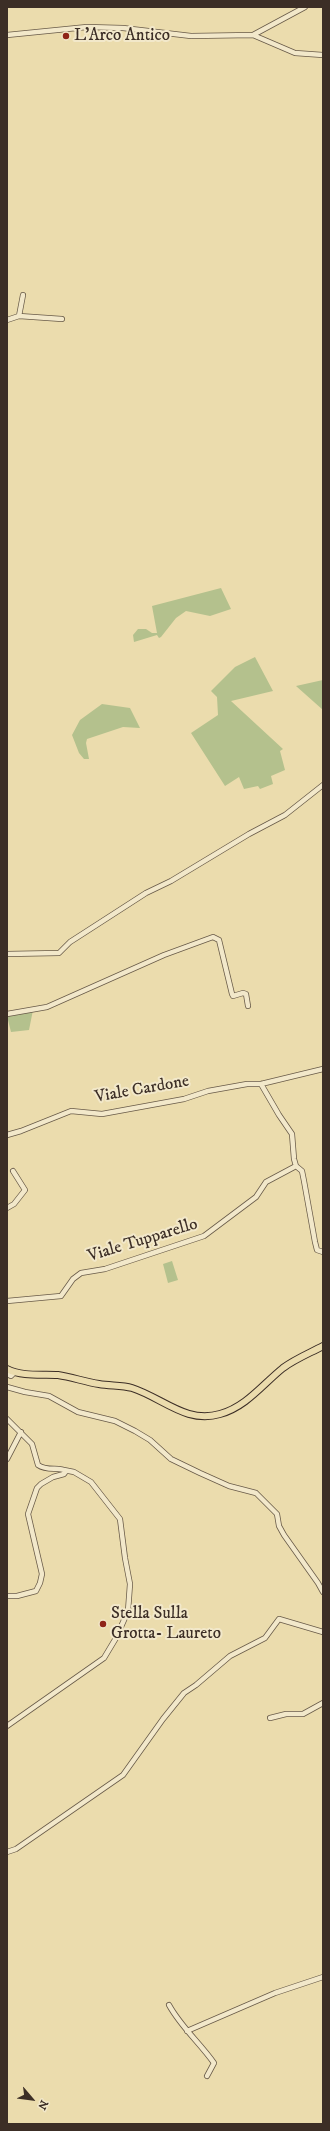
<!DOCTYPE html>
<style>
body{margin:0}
#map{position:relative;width:330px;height:2131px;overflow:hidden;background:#ebdcad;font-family:"IM FELL DW Pica",serif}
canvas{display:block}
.frame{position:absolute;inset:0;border:8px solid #3c2e26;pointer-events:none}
.north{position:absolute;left:12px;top:2079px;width:40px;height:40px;-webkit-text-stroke:3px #f2e8ca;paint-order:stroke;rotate:118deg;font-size:11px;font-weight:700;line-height:16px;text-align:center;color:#3c2e26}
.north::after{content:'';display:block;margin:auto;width:14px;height:18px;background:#3c2e26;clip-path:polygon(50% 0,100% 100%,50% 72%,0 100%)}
</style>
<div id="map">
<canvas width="330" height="2131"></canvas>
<div class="frame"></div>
<div class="north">N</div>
</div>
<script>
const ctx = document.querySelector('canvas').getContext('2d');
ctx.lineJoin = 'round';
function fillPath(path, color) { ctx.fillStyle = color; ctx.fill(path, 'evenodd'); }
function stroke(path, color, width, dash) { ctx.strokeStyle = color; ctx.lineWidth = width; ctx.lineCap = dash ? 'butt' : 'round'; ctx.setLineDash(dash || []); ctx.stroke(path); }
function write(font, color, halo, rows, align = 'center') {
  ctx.font = font + ' "IM FELL DW Pica",serif'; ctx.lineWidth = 4; ctx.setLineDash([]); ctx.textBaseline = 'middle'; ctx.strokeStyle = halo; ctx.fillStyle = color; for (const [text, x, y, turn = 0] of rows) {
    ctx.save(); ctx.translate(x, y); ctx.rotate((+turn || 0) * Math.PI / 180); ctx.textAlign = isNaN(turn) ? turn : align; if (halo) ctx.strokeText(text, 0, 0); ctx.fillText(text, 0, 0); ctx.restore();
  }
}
const green = new Path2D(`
 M221,588l10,21 -21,7 -24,-5 -10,7 -15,19 -2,1 -2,-3 -23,7 -1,-7 5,-6h8l6,4h5l-5,-27z
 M255,657l18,34 -42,10 52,48 -3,2 5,19 -14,6 2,8 -13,5 -2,-3 -14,3 -5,-12 -14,9 -34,-53 27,-18 -1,-18 -6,-6 24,-24z
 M323,680v30l-27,-24z
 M102,704l28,4 10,20 -17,-1 -36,12 -1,4 3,16h-5l-5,-6 -7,-18 8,-15z
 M33,1010l-4,20 -18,2 -4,-16z
 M172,1261l6,19 -10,3 -5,-19z`);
const minor = new Path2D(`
 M7,35l80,-8 36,1 68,8 62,-1 42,18 28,2
 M253,35l52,-28
 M19,316l4,-21
 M7,320l12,-4 43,3
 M7,954l52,-1 11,-11 76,-49 25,-12 78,-47 36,-19 38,-30
 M7,1014l40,-7 117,-52 49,-18 6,3 13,54 1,2 10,-3 3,1 2,12
 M261,1084l18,31 13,19 2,25 2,7 6,5 2,10 11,61 2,8 6,2
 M7,1135l14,-4 50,-20 31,3 82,-15 24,-8 39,-7h14l62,-15
 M7,1208l7,-4 11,-14 -12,-19
 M7,1301l54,-5 12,-17 8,-6 24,-4 99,-33 52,-39 10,-15 30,-16
 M7,1374l4,2 3,-3
 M7,1387l18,5 24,4 29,16 37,9 20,10 15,9 21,19 29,14 29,13 27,7 21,21 2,12 5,9 34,48 5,9
 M7,1419l25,25 6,21c10,7 21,1 28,6l-2,3 -11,3 -12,7 -4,4 -9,26 14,60 -2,9 -4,8 -19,5h-10
 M7,1459l14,-27
 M270,1718l16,-4h17l20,-11
 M7,1726l97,-68 12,-20 12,-27 2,-27 -5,-26 -5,-39 -29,-37 -17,-10 -10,-2
 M7,1852l9,-3 107,-74 40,-56 21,-26 12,-8 34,-29 35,-18 14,-19 44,13
 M169,2005c12,22 31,38 45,58l-7,13
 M187,2031l88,-38 48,-16`);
const major = new Path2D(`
 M7,1369c16,8 34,5 51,6 14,2 27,7 41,9 11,2 23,1 33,4 31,10 54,36 88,26 26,-7 43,-30 63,-46 12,-9 27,-15 40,-22`);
const markers = [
 [66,36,4,"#8f2418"],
 [103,1624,4,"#8f2418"]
];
const poiNames = [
 ["L'Arco Antico",74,36],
 ["Stella Sulla",111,1614],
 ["Grotta- Laureto",111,1634]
];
const streetNames = [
 ["Viale Cardone",142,1090,-10],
 ["Viale Tupparello",143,1241,-17]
];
fillPath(green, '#b4c18d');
stroke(minor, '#685a48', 6);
stroke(major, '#3c2e26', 8);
stroke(minor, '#f2e8ca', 4.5);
stroke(major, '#ebdcad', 6);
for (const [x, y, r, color] of markers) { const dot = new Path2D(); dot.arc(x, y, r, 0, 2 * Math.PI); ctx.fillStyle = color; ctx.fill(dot); stroke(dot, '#f2e8ca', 1.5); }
write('17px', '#3c2e26', '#f2e8ca', poiNames, 'left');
write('17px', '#3c2e26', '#f2e8ca', streetNames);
</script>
